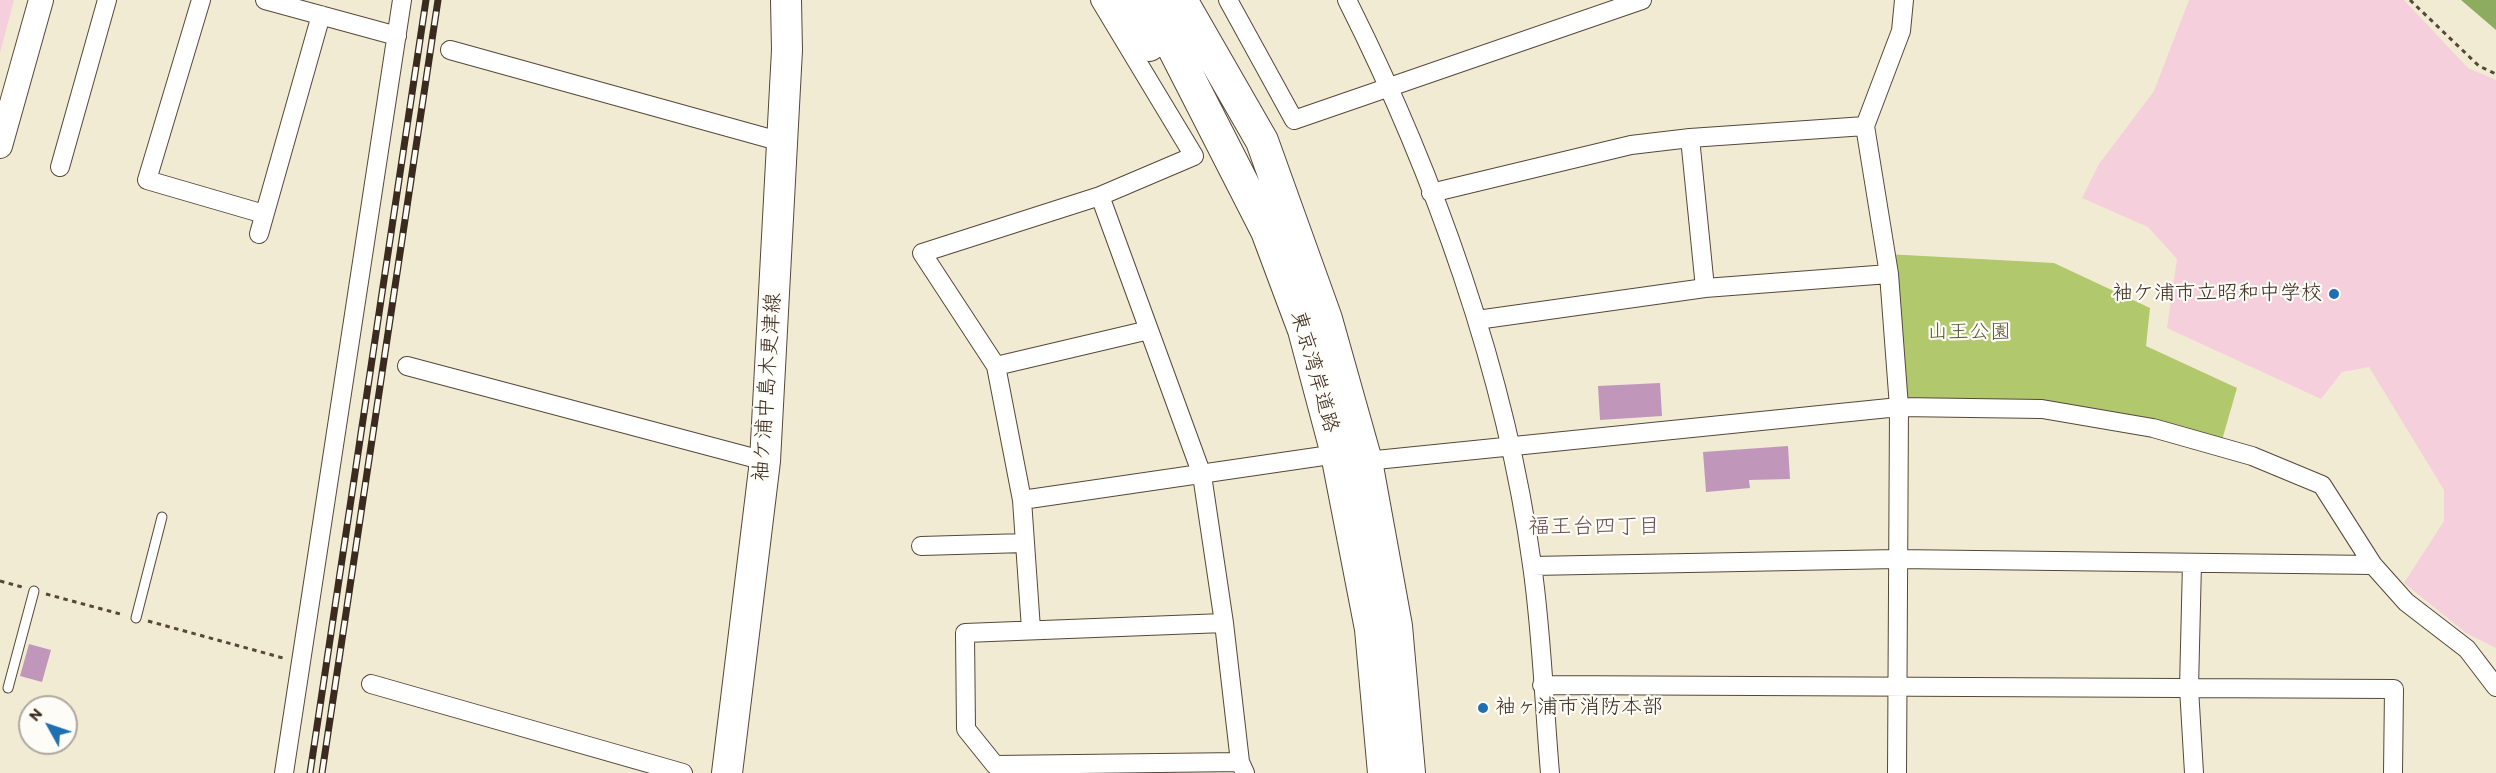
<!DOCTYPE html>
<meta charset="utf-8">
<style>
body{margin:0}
#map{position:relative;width:2496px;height:773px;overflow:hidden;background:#f2ebd3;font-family:Itim,sans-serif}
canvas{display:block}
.north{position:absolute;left:18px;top:695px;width:60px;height:60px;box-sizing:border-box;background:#fdfcf7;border:2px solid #afa8a0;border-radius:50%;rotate:310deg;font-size:16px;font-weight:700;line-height:24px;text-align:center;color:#3b2a1e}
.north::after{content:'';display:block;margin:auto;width:21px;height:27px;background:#1f6fb2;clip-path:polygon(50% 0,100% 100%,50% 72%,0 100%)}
</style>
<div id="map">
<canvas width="2496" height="773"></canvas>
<div class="north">N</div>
</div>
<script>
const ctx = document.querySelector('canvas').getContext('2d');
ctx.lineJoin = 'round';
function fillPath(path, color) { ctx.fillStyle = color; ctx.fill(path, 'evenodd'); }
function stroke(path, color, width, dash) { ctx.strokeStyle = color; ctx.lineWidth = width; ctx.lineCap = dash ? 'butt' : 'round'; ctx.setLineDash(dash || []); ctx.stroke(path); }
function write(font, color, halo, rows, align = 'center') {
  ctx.font = font + ' Itim,"Klee One",sans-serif'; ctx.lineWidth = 4.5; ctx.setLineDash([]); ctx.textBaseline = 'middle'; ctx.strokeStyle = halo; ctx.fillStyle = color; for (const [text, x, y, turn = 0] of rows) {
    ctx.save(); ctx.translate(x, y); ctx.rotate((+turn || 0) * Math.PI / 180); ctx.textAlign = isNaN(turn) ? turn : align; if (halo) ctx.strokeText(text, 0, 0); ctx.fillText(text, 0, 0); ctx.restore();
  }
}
const built = new Path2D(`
 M0,0h14l-14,53z
 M2189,0h215l64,68 28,12v568l-30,-15 -62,-50 40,-62v-31l-75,-123 -27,5 -21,27 -154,-71 10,-69 -29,-32 -66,-29 17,-34 55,-73z`);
const green = new Path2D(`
 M1886,254l168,9 96,45 -4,38 91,42 -17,59 -178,-38 -143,-2z`);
const forest = new Path2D(`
 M2461,0h35v30z`);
const building = new Path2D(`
 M1660,383l2,33 -62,4 -2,-34z
 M1788,446l2,33 -41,1 1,8 -44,4 -3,-40z
 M29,644l22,6 -9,32 -22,-6z`);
const path = new Path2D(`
 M2410,0l69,66 17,8
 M0,581l22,6
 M46,594l78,21
 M148,621l135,37`);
const service = new Path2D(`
 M136,618l26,-101
 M8,688l26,-97`);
const minor = new Path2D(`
 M201,0l-54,180 117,34
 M265,0l132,36
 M1100,0l94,156 -94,40 102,279 22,148 16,139 5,11
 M1228,0l66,120 348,-120
 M1347,0c87,173 159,373 185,565 10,69 12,139 18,208
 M450,50l332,92
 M1690,138l15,150
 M60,167l47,-167
 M1431,193l200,-48 59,-7 175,-12
 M259,234l62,-219
 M1477,320l228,-32 184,-14
 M407,366l358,95
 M996,366l153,-36
 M1366,461l533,-54 143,2 111,19 99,28 70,29 51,80 33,37 61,47 29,38
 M1022,500l315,-46
 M921,546l104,-3
 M2192,563l-3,125 5,85
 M1532,566l365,-7 476,6
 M1224,623l-259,10 1,96 29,36 245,-3
 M1031,629l-9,-129 -26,-134 -74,-113 178,-57
 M371,684l312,89
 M1542,685l852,4 -1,84
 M284,773l118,-773
 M1897,773l2,-366 -10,-133 -24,-148 36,-95 3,-31`);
const tertiary = new Path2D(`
 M0,146l41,-146`);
const primary = new Path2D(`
 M727,773l38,-312 22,-411 -1,-50`);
const trunk = new Path2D(`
 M1125,0l24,45
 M1149,0l118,231 37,99 33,124 34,175 13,144
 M1181,0l81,141 64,178 40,142 30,165 13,147`);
const rail = new Path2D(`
 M310,773l116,-773
 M322,773l116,-773`);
const markers = [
 [2334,294,6,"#1f6fb2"],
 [1483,708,6,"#1f6fb2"]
];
const poiNames = [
 ["袖ケ浦市立昭和中学校",2322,294],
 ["袖ヶ浦市消防本部",1495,708,"left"]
];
const parkNames = [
 ["山王公園",1969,333]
];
const streetNames = [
 ["東京湾岸道路",1314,372,74],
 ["袖ケ浦中島木更津線",768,387,-86]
];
const neighbourhoodNames = [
 ["福王台四丁目",1594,527]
];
fillPath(built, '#f5cfdb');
fillPath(green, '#b2c86d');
fillPath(forest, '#8dac60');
fillPath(building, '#c097bb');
stroke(service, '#564739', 11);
stroke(minor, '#564739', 20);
stroke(tertiary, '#564739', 26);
stroke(primary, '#564739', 32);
stroke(trunk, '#564739', 34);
stroke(path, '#564739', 3, [4.5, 4.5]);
stroke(service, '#fff', 9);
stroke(minor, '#fff', 18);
stroke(tertiary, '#fff', 24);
stroke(primary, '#fff', 30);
stroke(trunk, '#fff', 32);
stroke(rail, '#3b2a1e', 7);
stroke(rail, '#fdfcf7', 4.5, [14]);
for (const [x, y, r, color] of markers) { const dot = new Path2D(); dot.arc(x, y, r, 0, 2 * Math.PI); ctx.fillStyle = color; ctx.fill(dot); stroke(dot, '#fdfcf7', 2); }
write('21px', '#3b2a1e', '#fdfcf7', poiNames, 'right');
write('21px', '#5f5936', '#fdfcf7', parkNames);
write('21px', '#3b2a1e', '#fdfcf7', streetNames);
write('22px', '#6a5055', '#fdfcf7', neighbourhoodNames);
</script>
